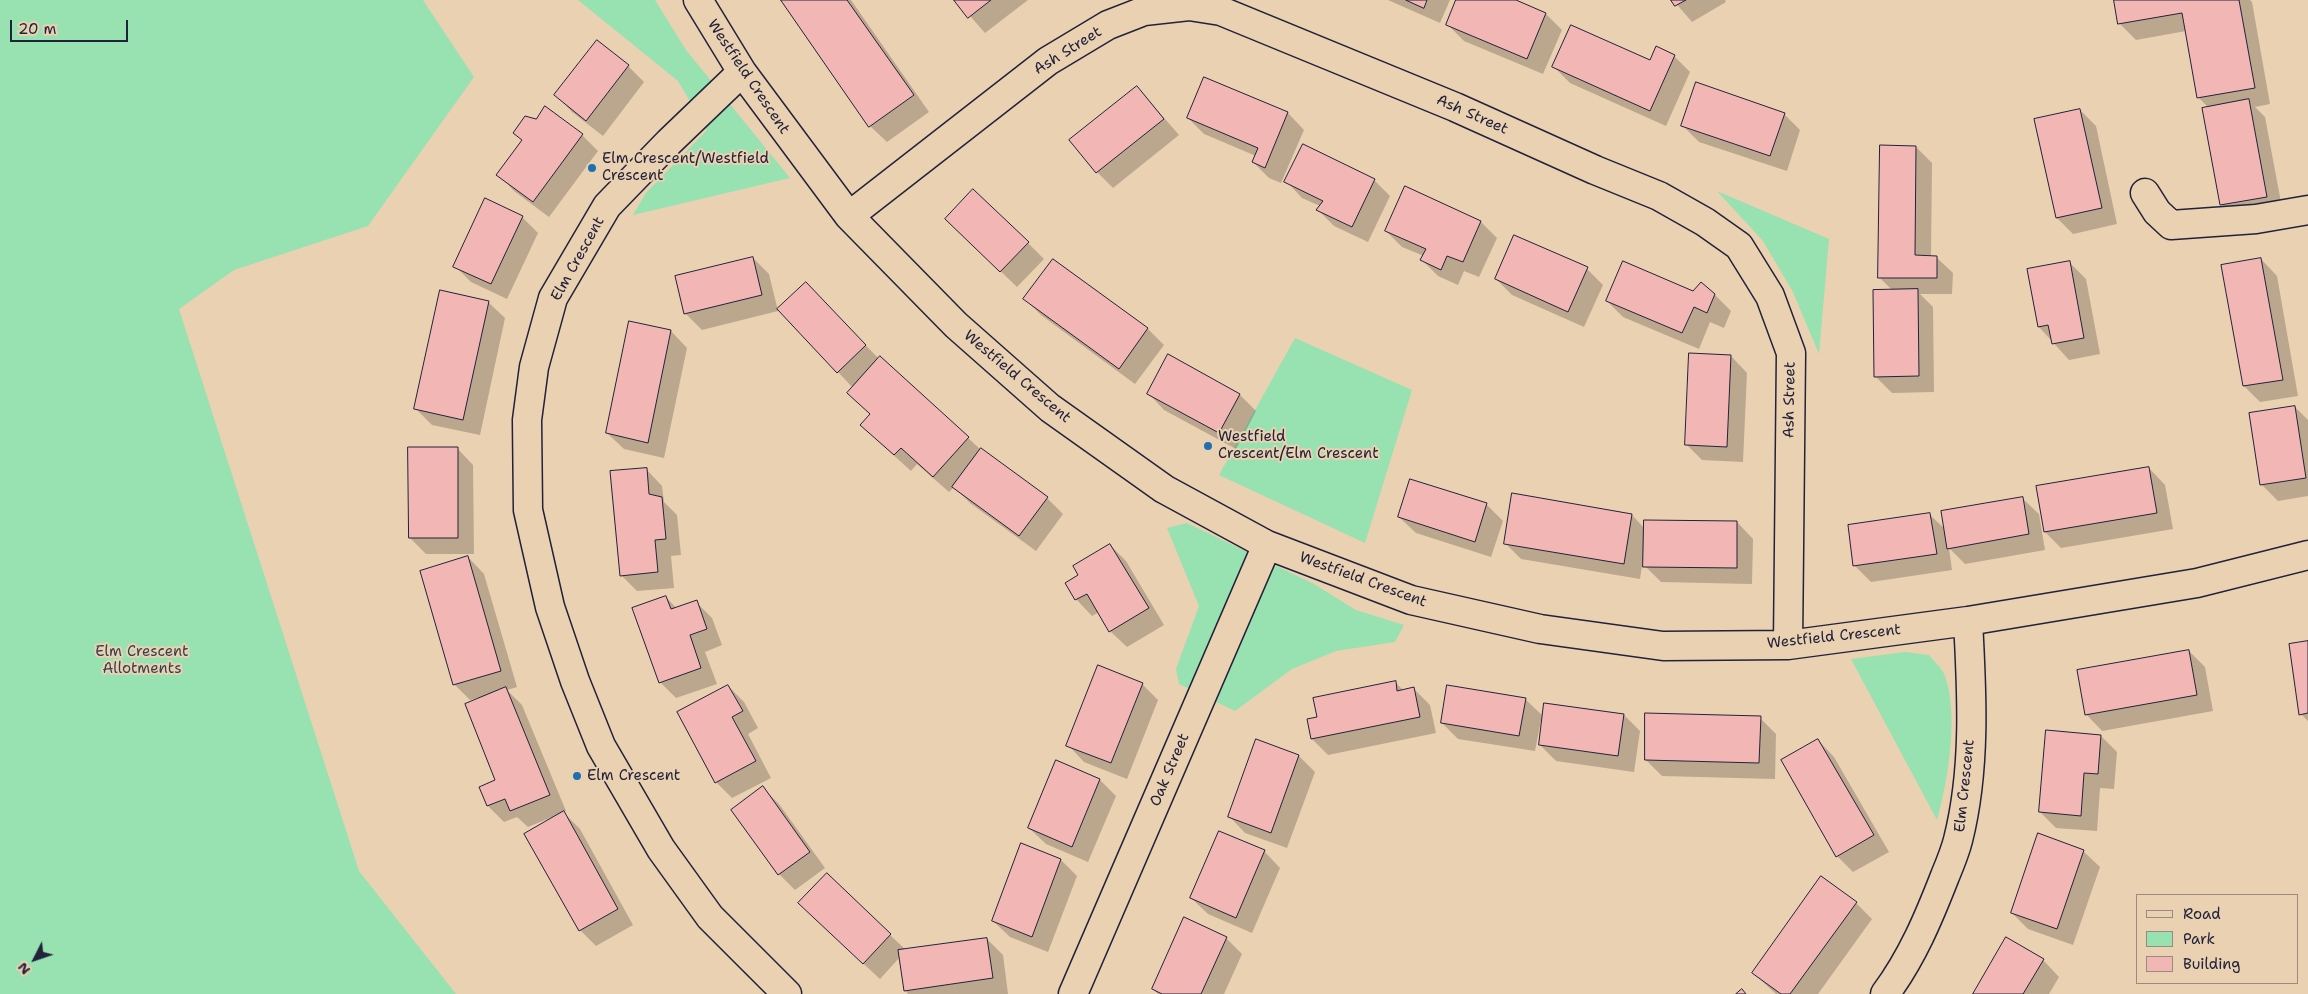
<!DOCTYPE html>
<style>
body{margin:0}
#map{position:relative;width:2308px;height:994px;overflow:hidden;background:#ead1b2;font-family:"Shantell Sans",sans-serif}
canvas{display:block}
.legend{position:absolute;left:2136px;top:894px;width:162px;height:90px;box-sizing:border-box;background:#ead1b2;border:1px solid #9a8b82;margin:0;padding:6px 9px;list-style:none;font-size:15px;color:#22223b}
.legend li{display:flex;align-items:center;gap:10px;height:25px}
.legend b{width:25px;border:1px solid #9a8b82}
.north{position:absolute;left:10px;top:934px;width:50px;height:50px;-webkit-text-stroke:4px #ead1b2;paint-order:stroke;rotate:229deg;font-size:14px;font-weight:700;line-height:20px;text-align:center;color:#22223b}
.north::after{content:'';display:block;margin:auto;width:18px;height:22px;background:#22223b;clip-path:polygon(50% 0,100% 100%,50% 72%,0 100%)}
.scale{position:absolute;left:10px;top:20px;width:118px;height:22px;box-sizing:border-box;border:2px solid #22223b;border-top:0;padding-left:6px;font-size:15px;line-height:18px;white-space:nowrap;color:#22223b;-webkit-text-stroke:4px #ead1b2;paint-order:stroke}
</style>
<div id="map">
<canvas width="2308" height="994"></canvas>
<ul class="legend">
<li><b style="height:6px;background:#ead1b2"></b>Road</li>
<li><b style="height:14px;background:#98e1b1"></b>Park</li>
<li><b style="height:14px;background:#f2b6b4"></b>Building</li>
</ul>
<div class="north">N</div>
<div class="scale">20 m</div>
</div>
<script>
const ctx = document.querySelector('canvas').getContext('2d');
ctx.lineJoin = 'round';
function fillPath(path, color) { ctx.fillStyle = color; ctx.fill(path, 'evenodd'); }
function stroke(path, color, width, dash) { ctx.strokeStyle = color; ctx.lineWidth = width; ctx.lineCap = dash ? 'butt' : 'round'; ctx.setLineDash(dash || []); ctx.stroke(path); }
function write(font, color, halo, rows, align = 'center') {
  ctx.font = font + ' "Shantell Sans",sans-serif'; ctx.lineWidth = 4; ctx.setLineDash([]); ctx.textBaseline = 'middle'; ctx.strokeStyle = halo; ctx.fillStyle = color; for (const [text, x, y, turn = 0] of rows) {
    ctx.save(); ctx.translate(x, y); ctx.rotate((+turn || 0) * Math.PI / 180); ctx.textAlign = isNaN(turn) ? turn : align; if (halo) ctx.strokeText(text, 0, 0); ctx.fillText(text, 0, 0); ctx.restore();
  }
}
const green = new Path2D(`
 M0,0h423l51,77 -106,149 -134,44 -55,39 180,562 97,123h-456z
 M578,0h77l31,50 104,128 -157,37 13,-22 61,-63 -29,-49z
 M1717,191l112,48 -10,115 -26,-62 -30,-51z
 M1295,338l117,52 -47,153 -146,-68z
 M1187,523l127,61 42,26 48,15 -9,17 -59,9 -44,18 -57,42 -56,-27 -3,-15 23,-63 -32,-78z
 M1905,652l24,3c5,6 13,13 16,21 14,39 3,105 -8,144l-86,-161z`);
const shadow = new Path2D(`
 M783,0h68l78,112 -42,30 -17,-16z
 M956,0h72l-43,33z
 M1388,0h62l-10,23z
 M1458,0h55l33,14 16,16 -19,44 -79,-33 -17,-17z
 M1673,0h52l1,2 -34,20z
 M2115,0h135l2,2 18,102 -15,3 10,10 18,96 -45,8 -16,-16 -13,-97 -11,-11 -12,-66 -50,9 -17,-17z
 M597,42l31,24 16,16 -41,54 -31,-24 -16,-17z
 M1674,56l16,16 -24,54 -96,-43 -16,-16 96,-5z
 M1205,78l83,35 16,17 -23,53 -12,-5 -16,-16 3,-6 -52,-22 -16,-16z
 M1137,87l42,48 -66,53 -16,-16z
 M2080,110l16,16 21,98 -44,10 -16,-16z
 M1784,114l16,16 -13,41 -88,-29 -16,-16z
 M514,132l68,3 16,16 -49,66 -35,-26 -16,-17 25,-33z
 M1916,147l16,16 -1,94h5l17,16 -1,21h-32l13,13 1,85 -42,1 -16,-16 17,-86 -14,-14z
 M1374,180l16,16 -22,46 -34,-16 -16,-16 2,-4 -18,-8 -16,-17z
 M1405,188l76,34 16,16 -18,39 -15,-6 -6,14 -20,-9 -16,-16 2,-4 -22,-9 -16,-16z
 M522,217l16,16 -31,66 -36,-17 -16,-16z
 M963,235l65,8 16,16 -27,28z
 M753,258l16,16 9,37 -76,19 -16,-16 -9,-37z
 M2261,259l16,17 21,120 -38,6 -16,-16 -21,-120z
 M1053,260l95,69 16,16 -29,39 -94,-69 -16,-16z
 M2069,262l17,17 14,75 -31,6 -30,-33 -11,-57z
 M1587,269l16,16 -19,42 -72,-32 -16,-16z
 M1693,293l22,2 16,16 -7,17 -14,-6 -11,27 -76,-32 -16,-16z
 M822,300l57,59 2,-2 100,93 66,48 16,16 -27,37 -66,-48 -16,-16 -5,5 -32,-28 -6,7 -33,-30 -7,-26 -23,-22 5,-5 -74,-79z
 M488,302l17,16 -25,117 -48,-10 -16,-16z
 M630,323l41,8 16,17 -23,110 -40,-9 -17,-16z
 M1168,356l72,39 16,16 -20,38 -72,-39 -16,-17z
 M1731,356l16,17 -4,89 -41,-2 -16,-16z
 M2295,407l13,13v76l-30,5 -16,-16z
 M457,448l16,17 1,89h-48l-16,-16z
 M2149,468l16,17 8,44 -112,19 -16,-16z
 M646,469l16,17 2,16 13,13 4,40 -10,1 3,32 -37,3 -16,-16z
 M2022,498l17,16 6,36 -80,14 -16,-16 3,22 -81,12 -17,-17 76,-50 16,15z
 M1486,504l17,17 -12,36 -75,-24 -17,-16z
 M1632,515l13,14 92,-7 16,17 -1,45 -91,-2 -16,-16 -2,-7 -3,20 -119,-20 -16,-16z
 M1110,545l16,16 38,64 -37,22 -17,-16 -11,-19 -7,4 -16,-17 4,-24z
 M468,557l16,17 33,113 -10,3 15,15 44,106 -3,1 17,17 53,96 -37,21 -16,-16 -23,-115 -29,12 -11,-10 -13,5 -16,-16 -8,-18 17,-7 -15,-82 -1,-2 -11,3 -16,-16z
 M666,597l11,12 19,-7 16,16 10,27 -17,7 12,32 -41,14 -16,-16z
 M2308,642v79l-7,-7z
 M2189,651l16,16 8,44 -111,20 -16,-17z
 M1396,683l8,8 10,-2 16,16 6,28 -108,22 -16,-16 7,-21z
 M1142,684l16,16 -31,79 -43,-17 -16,-17z
 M728,686l16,16 14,26 -10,6 23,44 -39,20 -16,-16z
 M1525,699l17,16 -7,36 -77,-12 -16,-16z
 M1624,715l16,16 -6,41 -78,-11 -16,-16z
 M1760,718l16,16 -1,45 -113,-3 -16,-16z
 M2101,736l16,16 -3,37 -14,-1 -3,43 -41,-3 -16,-16z
 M1818,740l16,17 55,95 -36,20 -16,-16z
 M1299,756l16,16 -28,76 -42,-15 -16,-17z
 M1100,780l16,16 -28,66 -42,-18 -17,-16z
 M763,788l16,16 46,64 -30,22 -16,-16z
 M1022,845l39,15 16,16 -29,76 -38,-15 -17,-16z
 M1264,851l16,17 -28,65 -44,-19 -17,-16z
 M2083,851l17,16 -27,78 -45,-16 -16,-16z
 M1856,903l16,16 -54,75h-42l-23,-21z
 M816,920l74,15 16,15 81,-11 16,16 5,39h-100l-3,-4 -5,-33 -20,22z
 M1226,938l16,16 -18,40h-66l-5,-5z
 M2043,960l16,17 -10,17h-75z`);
const building = new Path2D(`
 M781,0h66l67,95 -45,32z
 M954,0h37l-23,18z
 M1406,0h21l-3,8z
 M1456,0h60l30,13 -19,46 -81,-34z
 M1671,0h15l-11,6z
 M2114,0h125l16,88 -58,10 -15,-85 -64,11z
 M1571,25l79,35 6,-14 19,9 -25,56 -98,-44z
 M597,40l32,25 -43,56 -32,-26z
 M1204,77l84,35 -23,56 -13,-6 6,-14 -71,-30z
 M1696,82l89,31 -15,43 -89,-30z
 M1137,86l27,33 -68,54 -27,-33z
 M2249,99l18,98 -47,8 -18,-97z
 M545,106l38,28 -50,68 -37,-27 26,-35 -9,-7 12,-17 11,3z
 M2080,109l22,99 -46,10 -22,-99z
 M1303,144l72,35 -23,48 -36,-17 7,-9 -39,-19z
 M1880,145l36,1 -1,109 22,1v22h-59z
 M1405,186l76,35 -18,41 -16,-6 -6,14 -21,-10 6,-11 -41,-18z
 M973,189l56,53 -29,30 -55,-53z
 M485,198l38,18 -32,68 -38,-17z
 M1514,235l74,32 -20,45 -73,-33z
 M753,257l9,38 -78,19 -9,-38z
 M2261,258l22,122 -40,6 -22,-121z
 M1053,259l95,69 -29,41 -96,-70z
 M1623,261l70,30 8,-9 14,12 -8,19 -13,-6 -12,26 -76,-32z
 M2070,261l14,77 -32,6 -4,-19 -10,2 -11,-58z
 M806,282l60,63 -29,28 -60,-64z
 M1918,289l1,87 -45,1 -1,-87z
 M440,290l49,11 -26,119 -49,-11z
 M629,321l42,9 -23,113 -42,-10z
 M1689,353l42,2 -4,92 -42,-2z
 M1168,354l72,40 -21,39 -72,-39z
 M880,356l89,81 -36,40 -32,-29 -7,7 -34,-30 10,-11 -23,-21z
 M2295,406l11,72 -46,7 -11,-72z
 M408,447h50v91h-49z
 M981,448l67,49 -29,39 -67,-49z
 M2149,467l8,46 -113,19 -8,-46z
 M647,468l2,26 13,3 4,42 -11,1 3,32 -38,4 -10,-105z
 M1410,479l77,24 -12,39 -77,-25z
 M1512,493l120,21 -8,50 -120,-20z
 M2023,497l6,37 -82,15 -6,-38z
 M1930,513l7,41 -84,12 -5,-41z
 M1644,520l93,1v47l-94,-1z
 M1110,544l39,64 -40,24 -22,-38 -12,6 -10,-17 13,-8 -5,-9z
 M468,556l33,115 -48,14 -33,-114z
 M666,596l5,13 26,-9 10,29 -17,6 11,33 -42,15 -27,-75z
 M2308,641v72l-9,2 -10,-71z
 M2189,650l8,45 -112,20 -8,-45z
 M1098,665l45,18 -32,80 -45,-17z
 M1396,681l1,10 17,-4 6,30 -109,22 -4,-20 10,-2 -4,-19z
 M728,685l15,26 -11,6 24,44 -41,22 -38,-71z
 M1447,685l79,13 -7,38 -78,-13z
 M506,687l44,108 -40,16 -5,-12 -18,7 -8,-19 16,-7 -30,-76z
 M1544,703l80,11 -6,42 -79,-11z
 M1645,713l116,3 -2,47 -114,-3z
 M2046,730l55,5 -3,39 -14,-1 -3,43 -42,-4z
 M1256,739l43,16 -28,78 -43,-16z
 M1818,739l56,96 -38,22 -55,-97z
 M1056,760l44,19 -28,68 -44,-19z
 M763,786l47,66 -32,23 -47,-65z
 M564,811l54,98 -39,22 -55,-97z
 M1219,831l46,19 -29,68 -46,-20z
 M2038,833l46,17 -27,79 -46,-16z
 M1021,843l40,16 -29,78 -40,-16z
 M827,873l64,61 -28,30 -65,-61z
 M1821,876l36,26 -67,92h-9l-29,-21z
 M1184,917l43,20 -26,57h-39l-10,-5z
 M2006,937l38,22 -21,35h-50z
 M987,938l6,40 -89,13 -6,-41z
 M1742,989l4,5h-10z`);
const street = new Path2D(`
 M698,0l44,72 107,144 107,109 94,83 114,81 103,56 144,55 129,29 123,17 125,-1 180,-24 229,-38 111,-28
 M742,72l-73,70 -62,64 -54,92 -19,69 -7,53 1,90 22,97 25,74 26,65 60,103 49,68 77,77
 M2145,193l12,19 14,13 85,-6 52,-9
 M849,216l199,-155 60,-36 36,-14 45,-5 32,5 234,96 140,63 64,26 46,26 34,24 31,50 21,57 -3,292
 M1073,994l194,-449
 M1885,994c27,-36 44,-77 60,-118 5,-12 10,-24 13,-36 18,-71 14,-147 10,-219`);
const markers = [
 [592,168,5,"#1f6fb2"],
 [1208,446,5,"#1f6fb2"],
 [577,776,5,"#1f6fb2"]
];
const streetNames = [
 ["Ash Street",1068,51,-32],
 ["Westfield Crescent",748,77,56],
 ["Ash Street",1472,115,24],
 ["Elm Crescent",578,259,-61],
 ["Westfield Crescent",1017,377,40],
 ["Ash Street",1790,400,-89],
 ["Westfield Crescent",1363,580,20],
 ["Westfield Crescent",1834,637,-6],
 ["Oak Street",1170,770,-67],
 ["Elm Crescent",1965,786,-84]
];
const poiNames = [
 ["Elm Crescent/Westfield",602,159],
 ["Crescent",602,176],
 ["Westfield",1218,437],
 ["Crescent/Elm Crescent",1218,454],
 ["Elm Crescent",587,776]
];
const parkNames = [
 ["Elm Crescent",142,652],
 ["Allotments",142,669]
];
fillPath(green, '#98e1b1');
fillPath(shadow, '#0003');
fillPath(building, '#f2b6b4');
stroke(building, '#22223b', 1);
stroke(street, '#22223b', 31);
stroke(street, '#ead1b2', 28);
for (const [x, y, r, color] of markers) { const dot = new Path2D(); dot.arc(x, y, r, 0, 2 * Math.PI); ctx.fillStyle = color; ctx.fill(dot); stroke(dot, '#ead1b2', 2); }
write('15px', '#22223b', '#ead1b2', streetNames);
write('15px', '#22223b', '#ead1b2', poiNames, 'left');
write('15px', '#343f4d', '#ead1b2', parkNames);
</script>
